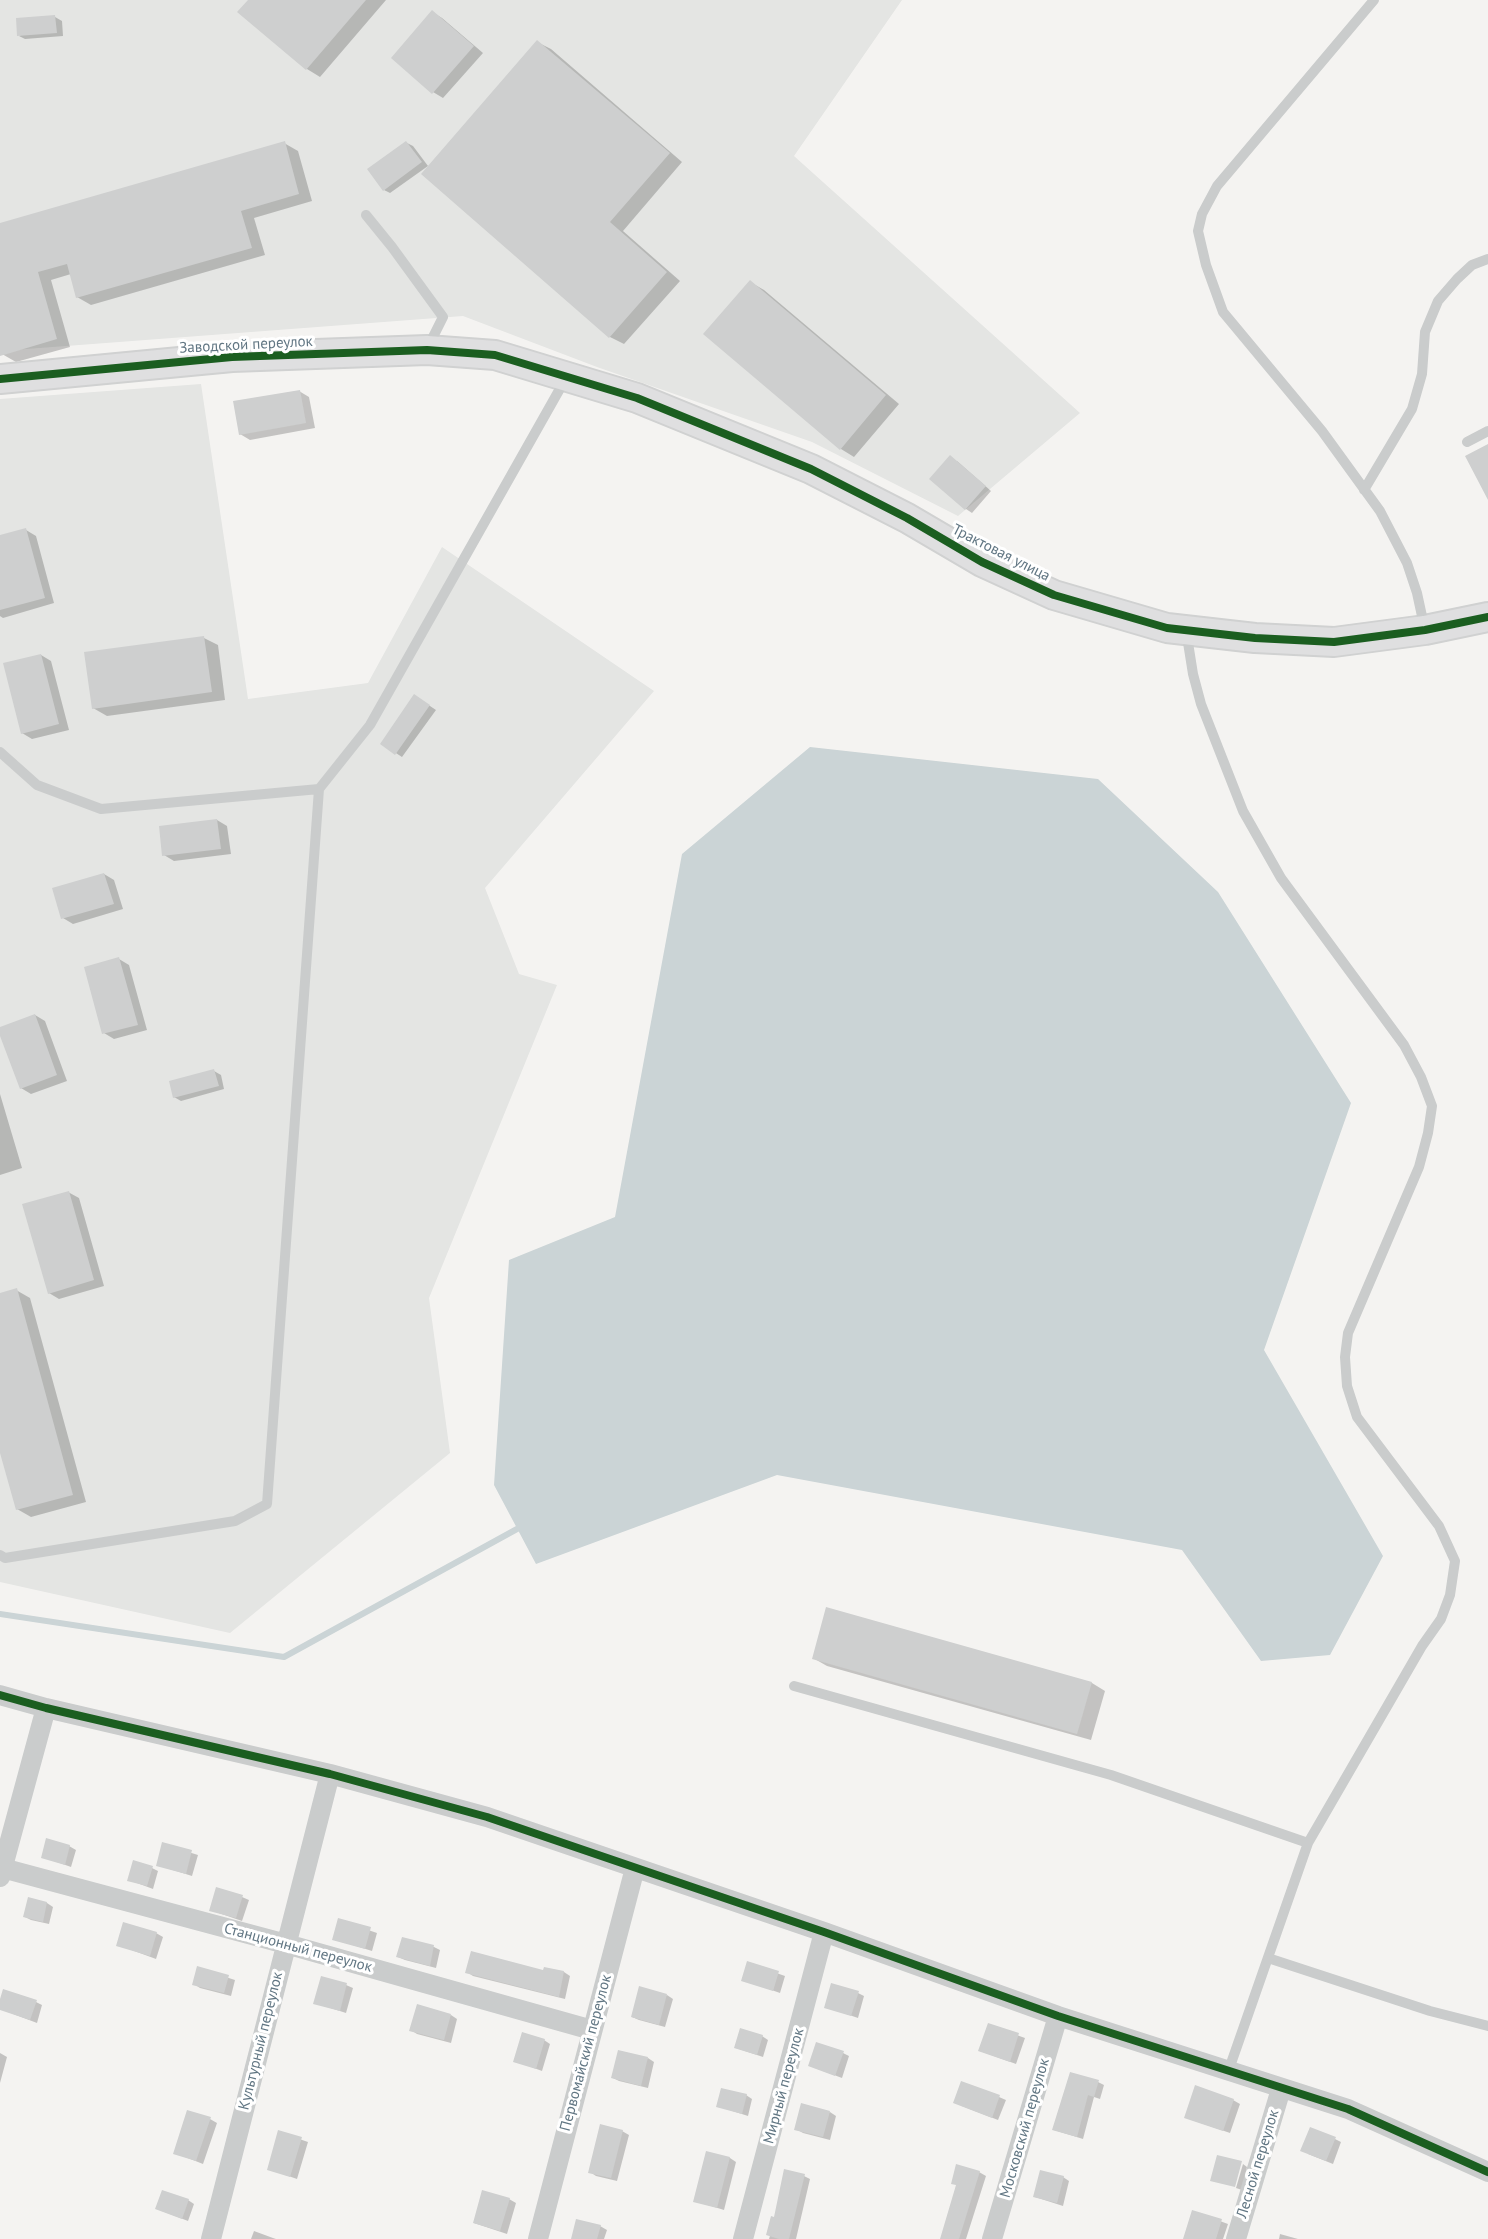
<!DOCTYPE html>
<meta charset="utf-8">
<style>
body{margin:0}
canvas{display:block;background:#f4f3f1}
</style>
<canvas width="1488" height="2239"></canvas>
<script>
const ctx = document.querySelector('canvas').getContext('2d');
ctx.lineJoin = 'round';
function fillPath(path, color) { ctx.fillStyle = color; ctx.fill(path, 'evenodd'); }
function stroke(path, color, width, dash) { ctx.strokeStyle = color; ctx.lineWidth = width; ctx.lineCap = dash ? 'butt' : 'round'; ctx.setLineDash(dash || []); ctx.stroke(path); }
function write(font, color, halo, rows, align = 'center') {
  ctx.font = font + ' "PT Sans",sans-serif'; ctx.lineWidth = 6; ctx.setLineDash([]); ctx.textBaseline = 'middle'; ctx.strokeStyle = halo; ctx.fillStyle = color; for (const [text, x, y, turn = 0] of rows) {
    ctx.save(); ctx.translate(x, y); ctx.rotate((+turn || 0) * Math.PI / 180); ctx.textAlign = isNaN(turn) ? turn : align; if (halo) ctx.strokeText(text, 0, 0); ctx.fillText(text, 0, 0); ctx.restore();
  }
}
const built = new Path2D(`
 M0,0h902l-108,156 286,257 -122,103 -146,-74 -215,-75 -134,-51 -463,35z
 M201,384l47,315 120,-16 74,-136 212,144 -169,197 34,86 38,11 -128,313 21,155 -220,180 -230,-51v-1183z`);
const water = new Path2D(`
 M810,747l288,32 120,113 133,211 -87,247 119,206 -53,99 -69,6 -79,-111 -405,-75 -241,89 -42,-79 15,-225 106,-43 67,-363z`);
const shadow = new Path2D(`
 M249,0h137l-66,77 -13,-8z
 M432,12l10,6 41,35 -40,45 -10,-6z
 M55,17l7,4 1,15 -38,3 -6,-3z
 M537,42l14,7 131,113 -59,69 57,50 -56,63 -14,-7z
 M284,143l14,8 14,50 -58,17 11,37 -174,50 -14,-8 -6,-23 -20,6 19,67 -54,15 -14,-8 -2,-8v-122z
 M407,143l6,3 15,20 -38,27 -6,-3z
 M750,282l14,8 135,114 -45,53 -13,-8z
 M299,391l10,6 6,31 -65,12 -10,-6z
 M957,461l34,30 -19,22 -6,-4z
 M26,530l10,6 18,67 -51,15 -3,-2v-79z
 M204,638l14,7 7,55 -118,16 -14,-8z
 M41,655l10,6 18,69 -37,9 -10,-6z
 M421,700l15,10 -34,47 -20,-13z
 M217,820l10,6 4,28 -57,7 -10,-6z
 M104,874l10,6 9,29 -50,15 -10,-6z
 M119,959l10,6 18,65 -33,9 -10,-6z
 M35,1015l10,6 22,60 -36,13 -10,-6 -21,-60z
 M214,1071l7,4 3,14 -43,12 -7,-4z
 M0,1094l22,74 -22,7z
 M68,1192l11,6 25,88 -45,13 -10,-6z
 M16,1290l14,8 56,204 -55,15 -14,-8 -17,-62v-153z
 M813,1658l279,25 13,8 -14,49 -264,-74z
 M163,1844l35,11 -6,21 -35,-11z
 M69,1846l7,4 -5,17 -28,-10z
 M152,1868l6,3 -5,18 -24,-9z
 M242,1897l7,3 -7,21 -32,-11z
 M29,1899l18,4 6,4 -4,17 -18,-4 -6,-3z
 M339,1920l38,13 -5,18 -38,-12z
 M156,1933l7,4 -7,22 -38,-14z
 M403,1939l31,8 6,3 -4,18 -31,-8 -7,-3z
 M748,1963l37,13 -5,17 -37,-13z
 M198,1968l37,12 -4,16 -31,-8 -6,-4z
 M467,1972h97l6,4 -5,23 -92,-23z
 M346,1985l7,3 -7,25 -31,-10z
 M858,1993l6,3 -6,22 -32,-11z
 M667,1995l6,4 -8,28 -26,-7 -7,-3z
 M36,2002l6,3 -5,18 -37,-14v-5z
 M451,2015l6,4 -6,24 -34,-9 -6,-4z
 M989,2025l36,13 -9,26 -36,-13z
 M762,2036l6,4 -5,17 -27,-9z
 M544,2040l6,4 -8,27 -27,-10z
 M0,2053l7,4 -7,26z
 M843,2053l6,3 -7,22 -32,-12z
 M648,2058l6,4 -6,26 -29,-7 -6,-3z
 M1098,2082l6,3 -4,14 -6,-2 -11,42 -29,-9z
 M746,2095l6,4 -4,17 -31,-10z
 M999,2097l7,3 -8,20 -36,-14z
 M1233,2100l7,4 -10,29 -38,-13z
 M830,2112l6,4 -6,24 -27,-7 -7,-4z
 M210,2119l7,4 -14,41 -28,-11z
 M622,2131l7,4 -12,46 -21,-5 -6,-4z
 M279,2132l29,10 -11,37 -29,-10z
 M1335,2139l6,3 -8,22 -25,-10z
 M707,2153l23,5 6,4 -12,48 -29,-9z
 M1243,2164l4,3 -5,23 -6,-2z
 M979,2172l7,4 -20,63h-23z
 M804,2176l6,3 -14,60h-27l6,-20z
 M1063,2177l6,4 -6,25 -28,-9z
 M509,2199l7,4 -9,31 -33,-11z
 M188,2200l6,4 -6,17 -31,-12z
 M1193,2211l35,13 -5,15h-38z
 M600,2226l7,4 -3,9h-31z
 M254,2231l19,7 3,1h-25z
 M1280,2234l18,5h-19z`);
const stream = new Path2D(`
 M0,1614l284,43 233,-128`);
const building = new Path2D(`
 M248,0h118l-60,70 -69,-58z
 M432,10l42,36 -42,48 -41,-36z
 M55,15l2,18 -40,3 -1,-18z
 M537,40l133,113 -60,69 57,50 -58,66 -188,-164z
 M285,141l14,53 -58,17 11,37 -176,50 -9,-34 -29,8 19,67 -57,17v-133z
 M406,141l16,21 -39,29 -16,-22z
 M750,280l136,115 -46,55 -137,-116z
 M300,390l6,33 -67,12 -6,-34z
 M1488,444v56l-23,-44z
 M950,455l36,31 -21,24 -36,-31z
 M26,528l19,70 -45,12v-75z
 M204,636l8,56 -120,17 -8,-57z
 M41,654l18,70 -38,10 -18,-71z
 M414,694l16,11 -35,50 -15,-11z
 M217,819l4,30 -59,7 -3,-30z
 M104,873l10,31 -53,15 -9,-31z
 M119,957l19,68 -36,9 -18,-67z
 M35,1014l22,61 -37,14 -20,-53v-9z
 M214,1069l5,17 -46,12 -4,-17z
 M69,1191l25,89 -46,14 -26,-90z
 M17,1288l56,207 -57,15 -16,-57v-160z
 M826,1607l266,75 -15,52 -265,-75z
 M46,1838l24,7 -5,20 -24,-7z
 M162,1842l30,8 -6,24 -30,-8z
 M133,1860l20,6 -6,20 -20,-5z
 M216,1887l27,8 -7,23 -27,-7z
 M28,1897l19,5 -4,20 -20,-5z
 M338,1918l33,9 -6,22 -33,-9z
 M123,1922l34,10 -7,24 -34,-10z
 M402,1937l32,8 -4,21 -34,-9z
 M471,1951l72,19 1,-3 20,4 -5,26 -94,-24z
 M747,1961l32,10 -6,20 -32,-10z
 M197,1966l32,9 -5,18 -32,-8z
 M321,1976l26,7 -7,28 -27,-7z
 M831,1983l28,8 -8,25 -27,-8z
 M639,1986l28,8 -8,31 -28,-8z
 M3,1989l34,11 -7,20 -30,-10v-11z
 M417,2004l34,10 -7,26 -35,-9z
 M988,2023l31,10 -9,29 -32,-11z
 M740,2028l23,7 -6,20 -23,-7z
 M522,2032l23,7 -9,30 -23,-7z
 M816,2042l28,9 -9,25 -27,-10z
 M618,2050l30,7 -7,29 -30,-8z
 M1070,2072l29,8 -5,17 -6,-2 -11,42 -25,-7z
 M961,2081l39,14 -8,23 -39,-15z
 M1195,2085l39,14 -11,32 -39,-13z
 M721,2088l26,6 -5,20 -26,-7z
 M801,2103l29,8 -7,26 -29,-7z
 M187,2110l24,7 -15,44 -23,-7z
 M600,2124l23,6 -12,48 -23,-5z
 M1310,2127l26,10 -10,24 -26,-10z
 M278,2130l24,7 -12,40 -23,-7z
 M706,2151l24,6 -13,51 -24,-6z
 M1217,2155l25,6 -7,26 -25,-6z
 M956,2164l24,7 -21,68h-19l16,-54 -5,-1z
 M784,2169l21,5 -16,65h-10l-13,-4 5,-19 3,1z
 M1040,2170l24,6 -7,27 -24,-6z
 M162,2190l27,9 -7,20 -27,-10z
 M482,2190l28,8 -10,33 -27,-8z
 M1192,2210l30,9 -6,20h-33z
 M576,2219l25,6 -4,14h-26z`);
const lane = new Path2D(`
 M1374,0l-157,186 -15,28 -4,17 8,34 17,47 99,119 58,80 27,52 10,30 8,37
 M366,215l26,32 51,70 -15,30
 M1467,442l21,-11
 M1364,490l48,-81 10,-35 3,-42 13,-31 19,-22 15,-14 16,-6
 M1186,630l7,44 8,30 42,107 38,67 123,167 17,32 11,29 -4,27 -9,34 -71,166 -3,24 2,29 10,31 82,109 16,35 -5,34 -9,24 -19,27 -114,197
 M0,752l37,33 64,24 218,-20 51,-64 196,-347
 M0,1555l5,3 230,-37 32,-17 52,-715
 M794,1686l317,89 197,68 -80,229
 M1268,1958l162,53 58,15`);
const street = new Path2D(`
 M0,1695l46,13 284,66 157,43 337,115 234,84 290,93 140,63
 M2,1868l284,76 306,86
 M0,1877l46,-169
 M211,2239l119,-465
 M538,2239l97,-371
 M743,2239l81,-307
 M992,2239l66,-223
 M1236,2239l45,-150`);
const secondary = new Path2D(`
 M0,379l232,-22 195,-7 68,5 142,43 174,71 96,49 75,44 72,33 113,33 88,10 79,4 91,-12 63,-13`);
const cycleway = new Path2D(`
 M0,379l232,-22 195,-7 68,5 142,43 174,71 96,49 75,44 72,33 113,33 88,10 79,4 91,-12 63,-13
 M0,1695l46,13 284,66 157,43 337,115 234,84 290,93 140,63`);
const streetNames = [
 ["Заводской переулок",246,345,-3],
 ["Трактовая улица",1001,553,27],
 ["Станционный переулок",298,1948,15],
 ["Культурный переулок",261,2041,-76],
 ["Первомайский переулок",586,2053,-75],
 ["Мирный переулок",784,2086,-75],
 ["Московский переулок",1025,2128,-74],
 ["Лесной переулок",1258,2164,-73]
];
fillPath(built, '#e4e5e3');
fillPath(water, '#cbd4d6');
fillPath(shadow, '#0003');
stroke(stream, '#cbd4d6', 6);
fillPath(building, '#cecfcf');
stroke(secondary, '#d0d1d1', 32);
stroke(lane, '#cacccc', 10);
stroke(street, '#cacccc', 20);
stroke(secondary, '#dfdfe0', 28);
stroke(cycleway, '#1b5e20', 8);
write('15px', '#617683', '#fff', streetNames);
</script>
